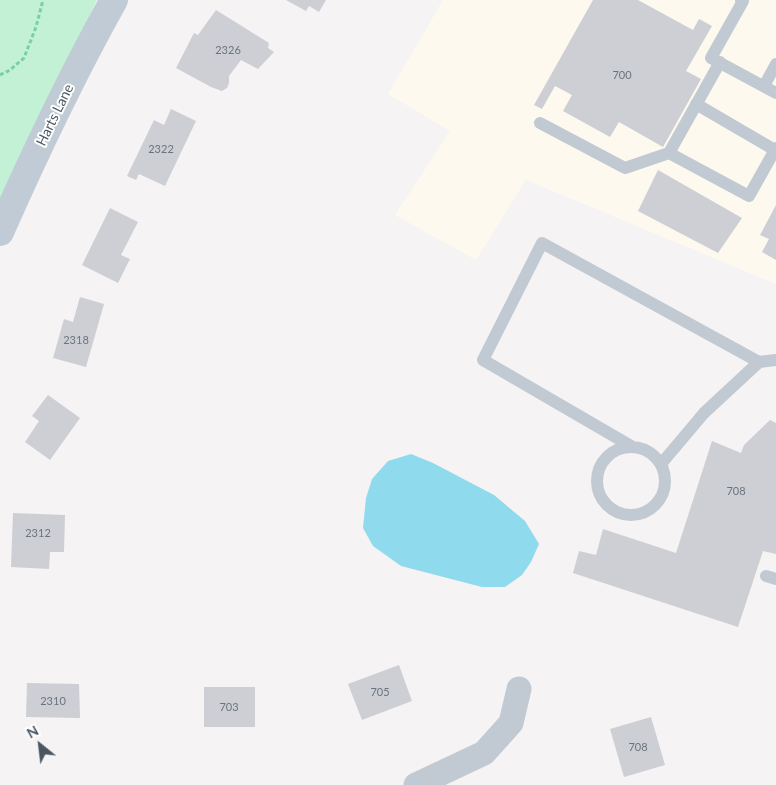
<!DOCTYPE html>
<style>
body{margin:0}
#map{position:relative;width:776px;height:785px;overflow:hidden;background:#f5f3f3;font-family:Lato,sans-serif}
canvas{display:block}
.north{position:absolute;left:15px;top:720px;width:50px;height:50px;-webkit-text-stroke:4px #fff;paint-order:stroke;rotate:331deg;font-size:14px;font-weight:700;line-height:20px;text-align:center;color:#4a5661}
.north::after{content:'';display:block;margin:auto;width:18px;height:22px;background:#4a5661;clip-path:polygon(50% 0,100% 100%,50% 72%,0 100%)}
</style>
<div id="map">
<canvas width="776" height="785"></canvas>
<div class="north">N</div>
</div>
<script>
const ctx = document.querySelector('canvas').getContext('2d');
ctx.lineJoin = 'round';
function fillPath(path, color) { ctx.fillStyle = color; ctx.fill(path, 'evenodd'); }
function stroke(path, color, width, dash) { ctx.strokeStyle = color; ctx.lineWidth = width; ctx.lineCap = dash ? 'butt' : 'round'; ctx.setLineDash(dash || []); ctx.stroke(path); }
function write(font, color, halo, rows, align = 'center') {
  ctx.font = font + ' Lato,sans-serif'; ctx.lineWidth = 4; ctx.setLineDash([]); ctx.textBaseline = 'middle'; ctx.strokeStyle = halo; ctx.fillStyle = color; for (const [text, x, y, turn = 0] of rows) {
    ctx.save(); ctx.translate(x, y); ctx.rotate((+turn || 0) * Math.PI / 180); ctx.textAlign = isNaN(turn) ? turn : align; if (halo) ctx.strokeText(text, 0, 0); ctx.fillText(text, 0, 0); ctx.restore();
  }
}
const commercial = new Path2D(`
 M443,0h333v284l-250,-104 -50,80 -81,-45 55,-84 -62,-37z`);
const green = new Path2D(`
 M0,0h97l-97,206z`);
const water = new Path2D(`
 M411,454l22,9 61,32 31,26 14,23 -8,18 -9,13 -17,12h-23l-81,-21 -28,-20 -10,-18 3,-30 6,-19 16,-18z`);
const building = new Path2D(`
 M286,0h40l-7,12 -10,-6 -3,5z
 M593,0h45l55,30 6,-11 13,7 -26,45 15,8 -38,68 -44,-25 -9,15 -47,-26 9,-16 -17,-9 -13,23 -8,-4z
 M216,10l53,33 -1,5 6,4 -16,17 -17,-9 -12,16v7l-2,5 -5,3 -11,-4 -35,-19 18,-35 4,2z
 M171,109l25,12 -31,65 -26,-12 -3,6 -9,-4 27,-56 10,5z
 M658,170l84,48 -24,35 -80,-42z
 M776,205v55l-14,-8 7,-13 -9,-4z
 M110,208l28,14 -17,33 9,4 -12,24 -36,-18z
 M80,297l24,7 -18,63 -33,-9 11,-39 9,3z
 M48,395l32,23 -30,42 -25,-18 14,-21 -7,-5z
 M770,420l6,3v131l-13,-3 -25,76 -165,-54 6,-22 17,4 7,-26 73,24 36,-112 29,12 3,-8z
 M13,513l52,2 -1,37h-14l-1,17 -38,-2z
 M399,665l13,36 -50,19 -14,-36z
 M27,683l52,1 1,34 -54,-1z
 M204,687h51v40h-51z
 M651,717l14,48 -41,12 -14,-48z`);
const path = new Path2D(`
 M0,75l10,-5 14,-12 12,-31 7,-27`);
const lane = new Path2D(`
 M741,0l2,1 -32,57 65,35
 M720,62l-51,91 80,43 27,-48
 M764,86l12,-22
 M696,104l79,46
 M540,123l85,45 44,-15
 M631,446l-148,-86 59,-117 217,119
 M597 481a34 34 0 1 1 68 0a34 34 0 1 1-68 0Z
 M661,464l43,-51 55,-51 17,-2
 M766,576l10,3`);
const street = new Path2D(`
 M416,785l68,-32 27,-30 8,-34`);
const secondary = new Path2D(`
 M0,232c35,-79 72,-157 114,-232`);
const numberNames = [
 ["2326",228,50],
 ["700",622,75],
 ["2322",161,149],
 ["2318",76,340],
 ["708",736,491],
 ["2312",38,533],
 ["705",380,692],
 ["2310",53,701],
 ["703",229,707],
 ["708",638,747]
];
const streetNames = [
 ["Harts Lane",55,115,-64]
];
fillPath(commercial, '#fdf9ef');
fillPath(green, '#c3f1d5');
fillPath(water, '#90daee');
fillPath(building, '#cdcfd5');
stroke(path, '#7ad0a6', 3, [4, 2.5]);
stroke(lane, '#c1cad2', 12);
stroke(street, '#c1cad2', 25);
stroke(secondary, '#c1cbd6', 28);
write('11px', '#6b747e', null, numberNames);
write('14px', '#4a5661', '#fff', streetNames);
</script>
